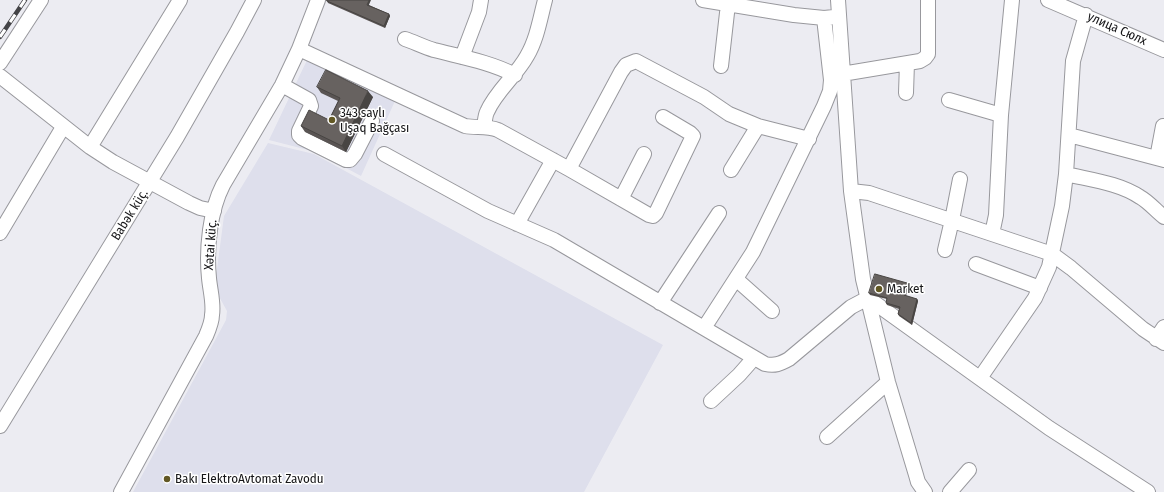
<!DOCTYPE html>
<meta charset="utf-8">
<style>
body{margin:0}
canvas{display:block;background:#ececf2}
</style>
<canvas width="1164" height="492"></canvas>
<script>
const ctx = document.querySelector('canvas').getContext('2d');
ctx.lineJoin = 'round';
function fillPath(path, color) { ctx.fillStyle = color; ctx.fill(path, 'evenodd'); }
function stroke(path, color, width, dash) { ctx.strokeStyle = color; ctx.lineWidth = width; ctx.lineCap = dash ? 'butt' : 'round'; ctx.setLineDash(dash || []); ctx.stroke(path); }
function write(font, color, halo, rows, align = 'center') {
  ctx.font = font + ' "Fira Sans Condensed",sans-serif'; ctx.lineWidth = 3; ctx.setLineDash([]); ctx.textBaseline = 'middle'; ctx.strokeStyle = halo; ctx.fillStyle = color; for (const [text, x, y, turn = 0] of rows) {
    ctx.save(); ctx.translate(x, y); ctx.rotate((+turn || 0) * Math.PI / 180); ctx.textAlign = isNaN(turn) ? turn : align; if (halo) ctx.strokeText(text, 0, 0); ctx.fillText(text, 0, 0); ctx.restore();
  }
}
const built = new Path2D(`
 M308,58l87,43 -34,75 -45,-24 -47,-12z
 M268,143l46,11 349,191 -79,147h-451l93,-172 1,-9 -11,-20 -1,-7 9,-68z`);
const minor = new Path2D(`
 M703,0l91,15 30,3 10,-1
 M838,0l13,191 12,88 25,103 28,93 2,7 7,10
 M1048,0l116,50
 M405,39c9,3 19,8 29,11 27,7 56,12 81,25
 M299,49l166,77c11,2 22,0 33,4l71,39 80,46 4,1 3,-3 37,-77 -3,-3 -27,-16
 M462,57l17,-45 2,-12
 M0,63l41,-63
 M721,66l7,-62
 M842,74l78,-13 5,-3 3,-4v-54
 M0,76l90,71 23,15 76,41 11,5 14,3
 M282,85l27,15 2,6 -12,25v4l3,3 44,22h4l5,-6 17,-33
 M906,93l1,-30
 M949,100l52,15
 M484,127c1,-5 1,-11 3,-15 9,-21 29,-36 40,-56 10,-17 13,-37 18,-56
 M1069,135l95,25
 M90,147l90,-147
 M384,154l104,57 66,29 211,124c10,2 15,0 24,-5l62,-52 17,-9
 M1157,158l6,-32
 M569,169l52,-97 5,-7 10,-4 68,36 25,17 29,12 51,13
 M731,170l27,-44
 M1066,174c25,6 53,9 74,23 9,5 16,14 24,20
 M851,191l18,2 183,61 19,14 72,61 21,14
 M621,199l23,-45
 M517,224l36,-64
 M0,233l63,-106
 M992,234l4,-19 5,-100 11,-115
 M945,250l7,-30 8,-41
 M976,264l64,24
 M736,279l36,32
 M868,298l181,130 99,64
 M660,303l59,-90
 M704,328l49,-76 71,-146 6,-15 1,-11 -7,-62
 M1156,339l8,-12
 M980,378l55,-80 14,-31 13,-61 4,-32 7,-113 13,-46
 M711,401l28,-26 15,-17
 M0,426l177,-289 60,-105 17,-32
 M827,437l61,-55
 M121,492l85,-156c3,-7 6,-14 6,-21 2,-12 -2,-25 -3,-37 -3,-29 1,-68 14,-93l59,-100 17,-36 19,-49
 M950,492l19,-22`);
const rail = new Path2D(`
 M0,37l25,-37`);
const wall = new Path2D(`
 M327,1l42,4 20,9 1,2 -5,12 -57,-25z
 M317,87l56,10 -27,55 -41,-20 -4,-6 28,-6 9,-19 -17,-8z
 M907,283l1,3 -2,10 11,3 1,2 -6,24 -13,-9 -1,-2 1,-5 -12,-4 -1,-2 1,-4 -17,-4 -1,-2z`);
const shadedWall = new Path2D(`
 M369,0h2l-3,7 -1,-2z
 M389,14l1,2 -5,12 -1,-2z
 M368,91l5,6 -27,55 -4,-6z
 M907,283l1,3 -3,11 -1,-2z
 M917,299l1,2 -6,24 -1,-2z`);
const building = new Path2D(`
 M327,0h42l-2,5 22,9 -5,12 -57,-25z
 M326,70l42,21 -26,55 -41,-20 8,-16 20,10 11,-22 -23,-11z
 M875,274l32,9 -3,12 13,4 -6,24 -13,-9 2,-7 -14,-4 1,-5 -18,-5z`);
const markers = [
 [332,120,4,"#625824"],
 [879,289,4,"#625824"],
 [167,479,4,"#625824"]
];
const streetNames = [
 ["улица Сюлх",1117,29,24],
 ["Babək küç.",130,215,-58],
 ["Xətai küç.",211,245,-86]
];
const poiNames = [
 ["343 saylı",340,113],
 ["Uşaq Bağçası",340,128],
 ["Market",887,289],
 ["Bakı ElektroAvtomat Zavodu",175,479]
];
fillPath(built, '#dedfec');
stroke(minor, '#98989d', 16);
stroke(minor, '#fff', 14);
stroke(rail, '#444447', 4.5);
stroke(rail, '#fff', 3, [9]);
fillPath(wall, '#595453');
fillPath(shadedWall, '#484543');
fillPath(building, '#676260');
stroke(building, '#484543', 1);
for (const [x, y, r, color] of markers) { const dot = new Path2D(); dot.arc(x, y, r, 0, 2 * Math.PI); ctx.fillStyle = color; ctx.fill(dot); stroke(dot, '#fff', 1.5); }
write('13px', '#161618', '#fff', streetNames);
write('13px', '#161618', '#fff', poiNames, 'left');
</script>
